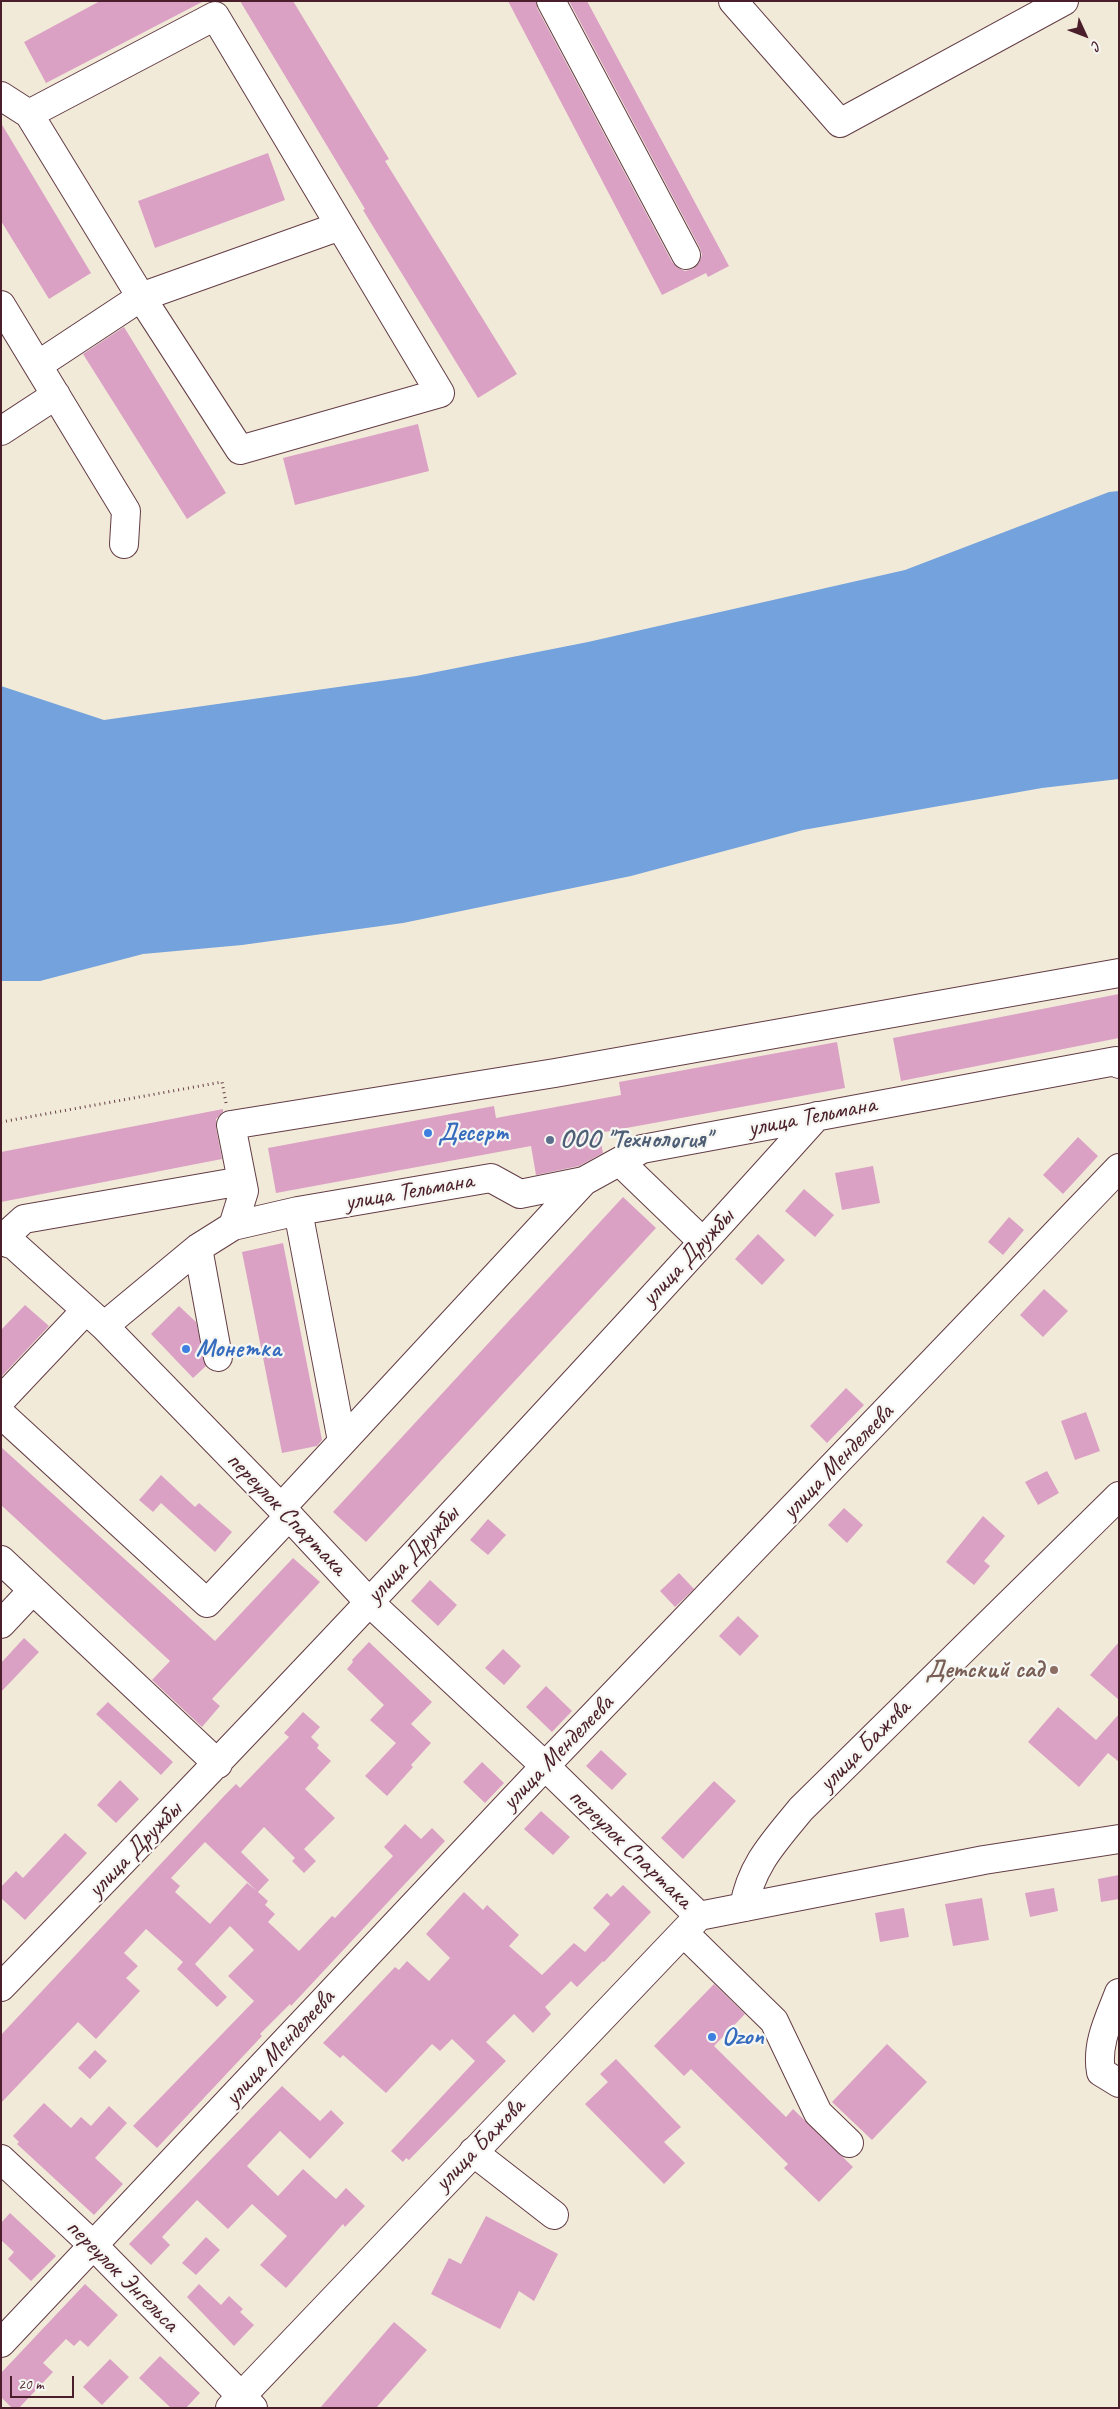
<!DOCTYPE html>
<meta charset="utf-8">
<style>
body{margin:0}
#map{position:relative;width:1120px;height:2409px;overflow:hidden;background:#f2ead9;font-family:Caveat,sans-serif}
canvas{display:block}
.frame{position:absolute;inset:0;border:2px solid #4a1f2b;pointer-events:none}
.north{position:absolute;left:1060px;top:10px;width:50px;height:50px;-webkit-text-stroke:4px #f6f6f2;paint-order:stroke;rotate:133deg;font-size:14px;font-weight:700;line-height:20px;text-align:center;color:#4a1f2b}
.north::after{content:'';display:block;margin:auto;width:18px;height:22px;background:#4a1f2b;clip-path:polygon(50% 0,100% 100%,50% 72%,0 100%)}
.scale{position:absolute;left:10px;top:2376px;width:64px;height:22px;box-sizing:border-box;border:2px solid #4a1f2b;border-top:0;padding-left:6px;font-size:15px;line-height:18px;white-space:nowrap;color:#4a1f2b;-webkit-text-stroke:4px #f6f6f2;paint-order:stroke}
</style>
<div id="map">
<canvas width="1120" height="2409"></canvas>
<div class="frame"></div>
<div class="north">С</div>
<div class="scale">20 m</div>
</div>
<script>
const ctx = document.querySelector('canvas').getContext('2d');
ctx.lineJoin = 'round';
function fillPath(path, color) { ctx.fillStyle = color; ctx.fill(path, 'evenodd'); }
function stroke(path, color, width, dash) { ctx.strokeStyle = color; ctx.lineWidth = width; ctx.lineCap = dash ? 'butt' : 'round'; ctx.setLineDash(dash || []); ctx.stroke(path); }
function write(font, color, halo, rows, align = 'center') {
  ctx.font = font + ' Caveat,sans-serif'; ctx.lineWidth = 4.5; ctx.setLineDash([]); ctx.textBaseline = 'middle'; ctx.strokeStyle = halo; ctx.fillStyle = color; for (const [text, x, y, turn = 0] of rows) {
    ctx.save(); ctx.translate(x, y); ctx.rotate((+turn || 0) * Math.PI / 180); ctx.textAlign = isNaN(turn) ? turn : align; if (halo) ctx.strokeText(text, 0, 0); ctx.fillText(text, 0, 0); ctx.restore();
  }
}
const water = new Path2D(`
 M1119,491v288l-77,9 -239,42 -172,46 -228,47 -161,22 -99,9 -103,27h-39v-295l103,34 312,-44 172,-34 317,-72 204,-78z`);
const building = new Path2D(`
 M100,1h104l-158,82 -22,-41z
 M240,1h53l96,158 -4,2 132,213 -39,24 -115,-188 2,-1z
 M508,1h28l1,7 135,254 6,6 7,3 8,-2 6,-6 3,-8 -2,-7 -131,-247h18l142,265 -21,11 -2,-4 -44,22z
 M1,123l90,150 -42,26 -48,-78z
 M268,153l17,47 -130,48 -17,-47z
 M124,327l102,166 -39,26 -104,-165z
 M418,424l11,47 -134,34 -12,-47z
 M1119,994v44l-218,43 -8,-43z
 M837,1042l8,46 -246,45 4,20 -24,13 -43,9 -5,-29 -255,47 -8,-45 226,-42 2,12 125,-23 -2,-13z
 M223,1109v3l-7,7v9l6,31 -221,43v-50z
 M1078,1137l20,19 -35,38 -20,-19z
 M873,1166l7,37 -38,7 -7,-37z
 M804,1189l30,26 -19,22 -30,-26z
 M623,1197l33,31 -290,314 -33,-30z
 M1009,1217l15,13 -21,25 -15,-13z
 M758,1234l27,26 -23,25 -27,-26z
 M283,1243l39,197 -5,6 -35,7 -40,-201z
 M1044,1289l24,22 -25,26 -23,-22z
 M25,1305l24,21 -48,51v-47z
 M179,1306l17,16 10,44 -13,12 -42,-44z
 M846,1388l18,17 -37,38 -17,-17z
 M1086,1412l14,39 -25,9 -14,-39z
 M1,1447l214,194 78,-83 27,24 -108,117 8,7 -18,21 -50,-47 18,-19 -169,-156z
 M1047,1471l12,22 -21,12 -13,-23z
 M161,1475l34,32 4,-4 33,29 -17,20 -54,-49 -8,9 -14,-12z
 M844,1508l19,17 -16,18 -19,-18z
 M983,1516l22,20 -21,25 6,5 -16,19 -28,-23z
 M488,1519l18,16 -18,20 -18,-15z
 M679,1573l15,16 -19,18 -15,-16z
 M430,1580l27,25 -19,21 -27,-25z
 M738,1616l21,20 -19,20 -21,-20z
 M24,1638l15,14 -38,40v-29z
 M369,1642l63,60 -21,22 20,19 -20,22 2,2 -26,29 -22,-20 31,-33 -26,-23 14,-15 -37,-36 6,-7 -1,-2z
 M1119,1642v58l-29,-25z
 M503,1649l18,17 -17,19 -19,-17z
 M546,1686l26,25 -20,21 -26,-25z
 M108,1702l65,60 -12,13 -65,-61z
 M1058,1707l38,33 23,-26v48l-11,-9 -29,34 -51,-45z
 M303,1712l17,15 -9,10 8,8 -2,3 14,13 -26,28 30,29 -31,31 12,12 -12,12 -12,-12 3,-3 -31,-31 -23,25 28,28 -11,12 10,9 -3,4 10,9 -7,8 31,29 33,-35 3,2 58,-62 -9,-9 21,-23 16,15 11,-11 13,13 -154,165 -1,-2 -30,30 2,2 -105,112 -24,-22 121,-125 -26,-25 26,-26 -24,-24 -35,38 32,33 -10,10 -40,-38 6,-7 -37,-33 -22,24 14,13 -12,12 14,13 -44,48 -18,-17 -77,81v-68l224,-240 11,-11 4,4 49,-51 -5,-4zM205,1842l52,49 -10,-8 -37,41 -35,-32 5,-6 -9,-8z
 M601,1750l26,24 -15,16 -26,-24z
 M482,1762l22,21 -19,20 -22,-21z
 M120,1780l19,19 -23,24 -19,-18z
 M714,1781l22,20 -53,58 -22,-21z
 M541,1811l29,26 -17,18 -29,-26z
 M65,1833l22,20 -62,67 -24,-22v-11l15,-16 7,7z
 M1119,1875v24l-18,3 -3,-23z
 M623,1885l28,27 -47,50 -1,-1 -26,26 -6,-6 -26,26 6,7 -18,19 -19,-19 -28,28 20,19 -97,99 -3,-2 -3,4 -12,-11 84,-90 -23,-22 -12,12 -8,-7 -46,49 -43,-38 -3,3 -17,-15 72,-76 4,3 8,-9 22,20 21,-23 -24,-24 38,-42 19,18 4,-5 32,30 -10,11 33,29 32,-32 11,9 25,-28 -17,-16 14,-15 4,4z
 M1054,1888l4,23 -28,6 -5,-24z
 M982,1898l7,42 -36,6 -8,-42z
 M904,1908l5,29 -29,5 -5,-29z
 M714,1984l31,30 -31,32 72,71 7,-8 60,58 -34,35 -35,-34 4,-4 -97,-95 -7,7 -30,-30z
 M887,2044l40,38 -55,58 -40,-38z
 M95,2050l12,11 -17,18 -12,-11z
 M616,2059l65,68 -17,15 21,21 -21,21 -79,-80 23,-22 -8,-8z
 M282,2086l38,35 11,-11 13,13 -34,36 -30,-28 -33,35 31,30 25,-27 33,30 10,-11 19,18 -20,21 -2,-3 -57,64 -26,-23 27,-29 -35,-32 -24,25 -31,-29 -35,37 8,8 -19,20 -22,-21z
 M44,2103l27,25 10,-11 10,9 18,-20 18,17 -32,35 28,26 -29,31 -77,-71 2,-2 -6,-6z
 M10,2213l46,43 -25,25 -23,-22 6,-7 -13,-12v-17z
 M486,2216l72,38 -24,47 -15,-10 -19,38 -69,-35 18,-36 12,6z
 M206,2237l14,13 -24,25 -14,-12z
 M85,2284l33,31 -30,32 -8,-7 -6,6 -8,-7 -23,24 10,9 -34,36h-7l-11,-11v-24z
 M199,2284l22,21 8,-9 14,13 -3,3 14,13 -20,21 -47,-49z
 M394,2322l33,28 -51,58h-56z
 M160,2356l40,37 -14,15h-15l-32,-30z
 M110,2359l19,18 -27,28 -19,-18z`);
const path = new Path2D(`
 M1,1122l221,-40 4,21`);
const minor = new Path2D(`
 M551,1l135,254
 M733,1l107,122 224,-122
 M1,96l28,18 112,183 199,-71
 M29,114l186,-98 225,377 -200,57 -99,-153 -103,68
 M1,305l125,206 -2,33
 M1,431l55,-36
 M620,1162l83,80
 M298,1211l44,230
 M233,1226l11,-35 -13,-66 324,-52 564,-100
 M1,1240l23,-21 218,-38
 M1,1241l13,4 90,81 185,190 80,86 176,164 154,150
 M198,1248l20,109
 M104,1326l94,-78 35,-22 65,-15 193,-33 29,16 64,-13 58,-32 474,-88 3,3
 M1,1400l85,-90
 M1,1414l206,189 82,-87
 M281,1508l303,-327
 M1,1560l217,204
 M1,1624l32,-34
 M744,1907c7,-42 31,-66 57,-98l318,-313
 M684,1933l90,88 44,92 31,30
 M1,1987c277,-285 550,-575 816,-871
 M1119,1993c-10,26 -23,51 -18,79l18,11
 M473,2152l81,63
 M1,2159l93,87 159,162
 M1,2343l544,-577 574,-598`);
const major = new Path2D(`
 M230,2408l469,-492 285,-56 135,-21`);
const markers = [
 [428,1133,5,"#3f7fe0"],
 [550,1140,5,"#5c6f8a"],
 [186,1349,5,"#3f7fe0"],
 [1054,1670,5,"#8d6e63"],
 [712,2037,5,"#3f7fe0"]
];
const streetNames = [
 ["улица Тельмана",812,1117,-11],
 ["улица Тельмана",409,1192,-10],
 ["улица Дружбы",688,1258,-47],
 ["улица Менделеева",838,1462,-46],
 ["переулок Спартака",286,1514,46],
 ["улица Дружбы",413,1555,-47],
 ["улица Бажова",865,1746,-45],
 ["улица Менделеева",558,1753,-46],
 ["переулок Спартака",630,1849,44],
 ["улица Дружбы",135,1850,-46],
 ["улица Менделеева",280,2048,-47],
 ["улица Бажова",480,2145,-46],
 ["переулок Энгельса",122,2276,45]
];
const shopNames = [
 ["Десерт",438,1133],
 ["Монетка",196,1349],
 ["Ozon",722,2037]
];
const serviceNames = [
 ["ООО \"Технология\"",560,1140]
];
const educationNames = [
 ["Детский сад",1044,1670]
];
fillPath(water, '#73a2dc');
fillPath(building, '#daa1c4');
stroke(minor, '#633d45', 30);
stroke(major, '#633d45', 30);
stroke(path, '#633d45', 3, [1, 4]);
stroke(minor, '#fff', 28);
stroke(major, '#fff', 28);
for (const [x, y, r, color] of markers) { const dot = new Path2D(); dot.arc(x, y, r, 0, 2 * Math.PI); ctx.fillStyle = color; ctx.fill(dot); stroke(dot, '#f6f6f2', 2); }
write('25px', '#4a1f2b', '#f6f6f2', streetNames);
write('bold 25px', '#366cbe', '#f6f6f2', shopNames, 'left');
write('bold 25px', '#4e5e75', '#f6f6f2', serviceNames, 'left');
write('bold 25px', '#785e54', '#f6f6f2', educationNames, 'right');
</script>
